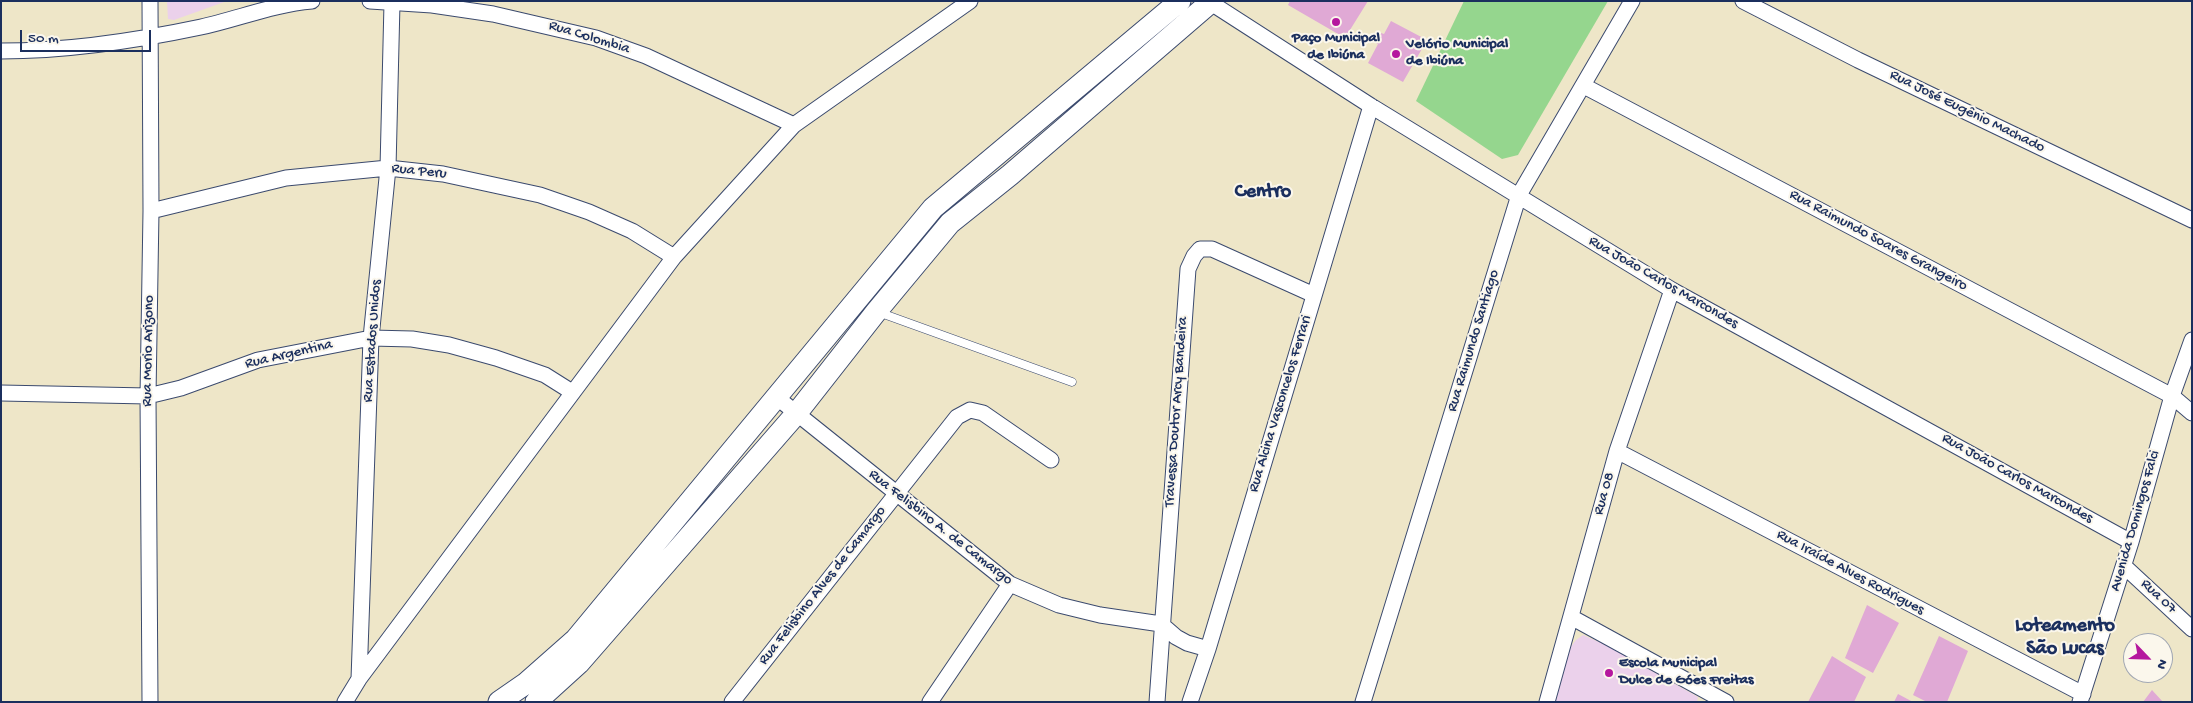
<!DOCTYPE html>
<meta charset="utf-8">
<style>
body{margin:0}
#map{position:relative;width:2193px;height:703px;overflow:hidden;background:#eee6c8;font-family:"Gochi Hand",sans-serif}
canvas{display:block}
.frame{position:absolute;inset:0;border:2px solid #1b2f5e;pointer-events:none}
.north{position:absolute;left:2123px;top:633px;width:50px;height:50px;box-sizing:border-box;background:#fbf7ec;border:1px solid #a1a7b3;border-radius:50%;rotate:114deg;font-size:14px;font-weight:700;line-height:20px;text-align:center;color:#1b2f5e}
.north::after{content:'';display:block;margin:auto;width:18px;height:22px;background:#b5179e;clip-path:polygon(50% 0,100% 100%,50% 72%,0 100%)}
.scale{position:absolute;left:20px;top:30px;width:131px;height:22px;box-sizing:border-box;border:2px solid #1b2f5e;border-top:0;padding-left:6px;font-size:15px;line-height:18px;white-space:nowrap;color:#1b2f5e;-webkit-text-stroke:4px #fbf7ec;paint-order:stroke}
</style>
<div id="map">
<canvas width="2193" height="703"></canvas>
<div class="frame"></div>
<div class="north">N</div>
<div class="scale">50 m</div>
</div>
<script>
const ctx = document.querySelector('canvas').getContext('2d');
ctx.lineJoin = 'round';
function fillPath(path, color) { ctx.fillStyle = color; ctx.fill(path, 'evenodd'); }
function stroke(path, color, width, dash) { ctx.strokeStyle = color; ctx.lineWidth = width; ctx.lineCap = dash ? 'butt' : 'round'; ctx.setLineDash(dash || []); ctx.stroke(path); }
function write(font, color, halo, rows, align = 'center') {
  ctx.font = font + ' "Gochi Hand",sans-serif'; ctx.lineWidth = 4; ctx.setLineDash([]); ctx.textBaseline = 'middle'; ctx.strokeStyle = halo; ctx.fillStyle = color; for (const [text, x, y, turn = 0] of rows) {
    ctx.save(); ctx.translate(x, y); ctx.rotate((+turn || 0) * Math.PI / 180); ctx.textAlign = isNaN(turn) ? turn : align; if (halo) ctx.strokeText(text, 0, 0); ctx.fillText(text, 0, 0); ctx.restore();
  }
}
const built = new Path2D(`
 M167,1h60l-53,19 -6,-1z
 M1583,635l25,11 90,51 -1,5h-144l17,-54 6,-8z`);
const green = new Path2D(`
 M1464,1h144l-90,154 -16,4 -86,-58z`);
const building = new Path2D(`
 M1290,1h78l-23,37 -57,-33z
 M1391,21l36,19 -24,42 -35,-19 10,-19 -6,-3 6,-9 6,2z
 M1867,605l32,18 -26,50 -28,-15z
 M1939,636l29,15 -21,51h-20l-14,-7z
 M1832,656l34,21 -12,25h-46z
 M2152,690l11,12h-20z
 M1898,694l15,8h-19z`);
const lane = new Path2D(`
 M878,312l194,70`);
const street = new Path2D(`
 M370,1l62,4 61,9 103,24 50,18 148,69
 M1208,1l163,105 301,184 459,252
 M1743,1l115,59 334,160
 M1,51c68,0 134,-10 200,-24 37,-8 73,-23 111,-26
 M1584,86l588,310 20,17
 M151,211l135,-33 102,-10 55,6 97,21 49,17 43,19 42,26
 M1,393l147,3 33,-8 77,-28 113,-22 41,1 37,6 47,13 49,17 27,17
 M775,396l235,188 49,21 41,10 61,9 15,13 11,6 21,6
 M1617,451l466,243
 M2124,566l68,63
 M1571,617l155,85
 M359,679l12,-341 17,-170 4,-165
 M150,702l-2,-306 3,-185 -1,-210
 M345,702l14,-23 315,-422 120,-132 176,-124
 M732,702l225,-285 13,-7 13,3 68,47
 M930,702l80,-118
 M1157,702l31,-433 6,-13 6,-7h12l102,46
 M1190,702l18,-53 163,-543
 M1363,702l156,-507 113,-194
 M1547,702l70,-251 55,-161
 M2080,702l51,-160 41,-146 20,-56`);
const secondary = new Path2D(`
 M499,702l26,-18 51,-45 357,-431 247,-207
 M536,702l43,-39 217,-249 80,-102 74,-89 60,-48 202,-174`);
const markers = [
 [1336,22,5,"#b5179e"],
 [1396,54,5,"#b5179e"],
 [1609,673,5,"#b5179e"]
];
const streetNames = [
 ["Rua Colombia",589,38,17],
 ["Rua José Eugênio Machado",1967,112,26],
 ["Rua Peru",419,172,6],
 ["Rua Raimundo Soares Grangeiro",1878,241,28],
 ["Rua João Carlos Marcondes",1663,283,30],
 ["Rua Estados Unidos",373,341,-86],
 ["Rua Raimundo Santiago",1474,341,-73],
 ["Rua Morio Arizono",149,351,-89],
 ["Rua Argentina",289,355,-13],
 ["Rua Alcina Vasconcelos Ferrari",1281,404,-73],
 ["Travessa Doutor Arcy Bandeira",1177,412,-86],
 ["Rua João Carlos Marcondes",2017,479,29],
 ["Rua 08",1605,494,-74],
 ["Avenida Domingos Falci",2136,521,-74],
 ["Rua Felisbino A. de Camargo",940,528,38],
 ["Rua Iraíde Alves Rodrigues",1850,573,28],
 ["Rua Felisbino Alves de Camargo",823,586,-52],
 ["Rua 07",2158,597,43]
];
const poiNames = [
 ["Paço Municipal",1336,39,"center"],
 ["de Ibiúna",1336,56,"center"],
 ["Velório Municipal",1406,45],
 ["de Ibiúna",1406,62],
 ["Escola Municipal",1619,664],
 ["Dulce de Góes Freitas",1619,681]
];
const districtNames = [
 ["Centro",1263,193],
 ["Loteamento",2065,627],
 ["São Lucas",2065,650]
];
fillPath(built, '#ebd1eb');
fillPath(green, '#95d68e');
fillPath(building, '#e0a9d5');
stroke(lane, '#3b4a6e', 9);
stroke(street, '#3b4a6e', 17);
stroke(secondary, '#3b4a6e', 23);
stroke(lane, '#fff', 8);
stroke(street, '#fff', 15);
stroke(secondary, '#fff', 21);
for (const [x, y, r, color] of markers) { const dot = new Path2D(); dot.arc(x, y, r, 0, 2 * Math.PI); ctx.fillStyle = color; ctx.fill(dot); stroke(dot, '#fbf7ec', 2); }
write('15px', '#1b2f5e', '#fbf7ec', streetNames);
write('bold 15px', '#1b2f5e', '#fbf7ec', poiNames, 'left');
write('bold 20px', '#1b2f5e', '#fbf7ec', districtNames);
</script>
